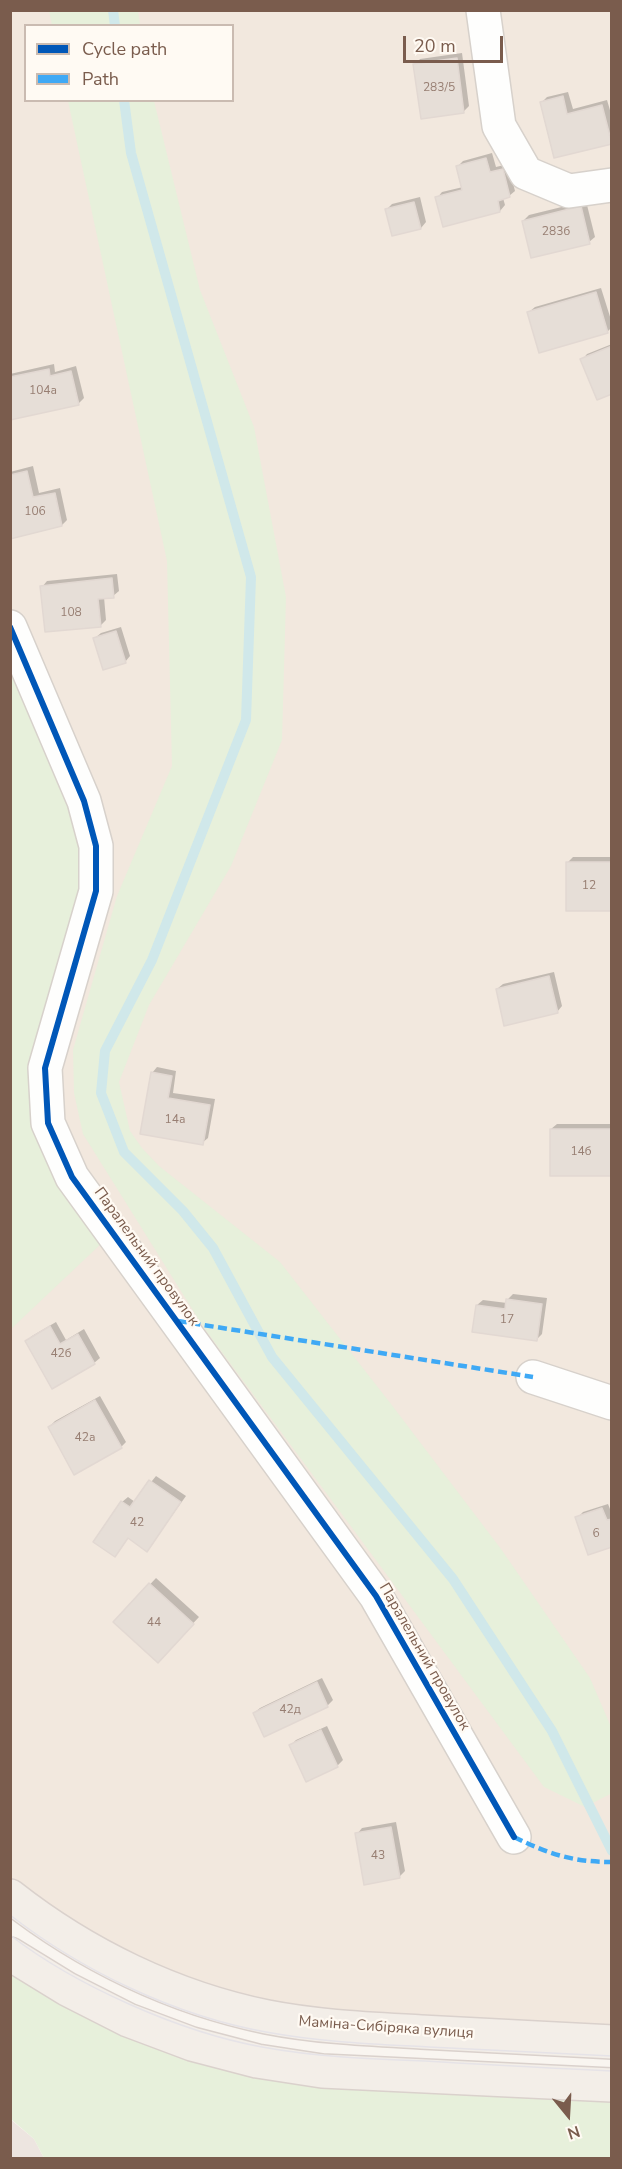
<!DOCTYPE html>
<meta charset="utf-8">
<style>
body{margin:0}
#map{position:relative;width:622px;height:2169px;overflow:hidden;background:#f9f5f0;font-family:"Nunito Sans",sans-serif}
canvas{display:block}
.frame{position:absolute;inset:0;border:12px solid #7a5c4d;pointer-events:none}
.legend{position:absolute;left:24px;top:24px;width:210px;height:78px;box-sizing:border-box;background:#fffaf3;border:2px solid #cabbb1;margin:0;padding:8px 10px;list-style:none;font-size:18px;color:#7a5c4d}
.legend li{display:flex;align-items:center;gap:12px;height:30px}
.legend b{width:30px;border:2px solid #cabbb1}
.north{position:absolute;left:538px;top:2085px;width:60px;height:60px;-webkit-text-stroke:4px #fffaf3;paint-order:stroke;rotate:162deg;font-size:16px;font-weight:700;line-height:24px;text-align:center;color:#7a5c4d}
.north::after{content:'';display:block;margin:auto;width:21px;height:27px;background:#7a5c4d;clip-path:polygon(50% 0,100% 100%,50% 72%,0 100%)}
.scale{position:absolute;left:403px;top:36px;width:100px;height:27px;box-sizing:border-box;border:3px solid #7a5c4d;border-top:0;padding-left:8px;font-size:18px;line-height:21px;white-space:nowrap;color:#7a5c4d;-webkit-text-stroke:4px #fffaf3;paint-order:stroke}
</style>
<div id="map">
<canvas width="622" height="2169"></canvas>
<div class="frame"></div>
<ul class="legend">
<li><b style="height:8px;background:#0057b8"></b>Cycle path</li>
<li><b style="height:8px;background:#3fa9f5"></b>Path</li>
</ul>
<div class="north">N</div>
<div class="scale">20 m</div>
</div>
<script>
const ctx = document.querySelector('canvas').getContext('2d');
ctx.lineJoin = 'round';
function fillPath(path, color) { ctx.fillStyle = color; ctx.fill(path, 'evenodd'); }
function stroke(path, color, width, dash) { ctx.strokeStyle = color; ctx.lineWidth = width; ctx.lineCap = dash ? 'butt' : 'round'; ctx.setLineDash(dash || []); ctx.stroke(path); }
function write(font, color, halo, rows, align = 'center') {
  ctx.font = font + ' "Nunito Sans",sans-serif'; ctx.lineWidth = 4.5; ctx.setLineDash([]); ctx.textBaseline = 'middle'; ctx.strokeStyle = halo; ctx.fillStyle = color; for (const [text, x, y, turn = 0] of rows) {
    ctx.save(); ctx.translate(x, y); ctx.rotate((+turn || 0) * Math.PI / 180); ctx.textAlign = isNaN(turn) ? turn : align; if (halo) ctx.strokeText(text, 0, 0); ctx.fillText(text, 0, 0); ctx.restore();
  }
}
const residential = new Path2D(`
 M10,11h601v2019l-280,-16 -122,-26 -113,-49 -85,-59zM26,26h206v74h-206z`);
const industrial = new Path2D(`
 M10,2119l24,20 10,19h-33z`);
const green = new Path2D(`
 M49,11h89l2,14h-88z
 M68,101h86l46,189 54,137 32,170 -4,143 -51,126 -82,139 -30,77 11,49 12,17 17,18 121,96 111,142 110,145 89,129 21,49 1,66 -27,14 -41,-20 -340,-459 -121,-194 -9,-41 -1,-43 44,-154 55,-130 -5,-205z
 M10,659l62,146 11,43 1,42 -52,177 72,174 -93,88z
 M10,1968l113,63 488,66v61h-567l-10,-19 -23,-20z`);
const shadow = new Path2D(`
 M462,53l7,53 -5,5 -49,-46 5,-6z
 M568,92l5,17 34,-9 5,17 -1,25 -69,-40 5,-5z
 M492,153l4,14 12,-3 7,27 -6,5 -6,2 2,7 -5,6 -63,-13 5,-6 21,-5 -5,-21 5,-5z
 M420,197l6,25 -5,6 -34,-19 5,-5z
 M586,201l9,36 -6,5 -66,-21 6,-6z
 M601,288l11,35v4l-5,5 -78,-20 6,-5z
 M612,344v48l-30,-32 5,-6z
 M54,364l1,8 21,-6 8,32 -6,6 -68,15v-45z
 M33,466l6,27 21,-5 7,32 -5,5 -52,12v-65z
 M117,574l2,17 -6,5 -9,1 2,23 -5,5 -59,-38 5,-6z
 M121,627l9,29 -5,6 -30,-24 6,-5z
 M573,857h39v53l-44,-48z
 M554,972l8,34 -5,6 -60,-23 6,-5z
 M157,1067l19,4 -3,22 42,6 -7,39 -6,5 -60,-10 10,-60z
 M557,1124h55v51l-61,-46z
 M513,1294l34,4 -5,36 -5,5 -60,-34 6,-5 24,3 1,-4z
 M56,1322l10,18 18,-11 16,29 -6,5 -67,-22 5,-5z
 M100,1396l26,46 -5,5 -72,-20 6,-6z
 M156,1476l30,20 -39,54 -18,-13 -14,18 7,-53 6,-5 7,5z
 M608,1504l4,10v32l-35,-28 6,-6z
 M156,1578l43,39 -41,44 -43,-39z
 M322,1678l11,22 -6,6 -73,7 6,-5z
 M327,1726l16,34 -6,6 -46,-21 5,-5z
 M396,1822l9,49 -6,6 -42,-43 5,-6z`);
const stream = new Path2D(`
 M113,10l2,16
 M124,100l7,53 120,424 -5,143 -94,240 -47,91 -4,42 23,59 59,59 30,37 59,109 181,222 99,152 60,120`);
const building = new Path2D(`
 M457,58l7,55 -43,6 -8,-55z
 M563,96l4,18 35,-9 10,39 -58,14 -14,-56z
 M486,158l4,14 13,-3 7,28 -12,4 2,11 -57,15 -8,-30 27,-7 -6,-24z
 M414,202l7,27 -29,7 -7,-27z
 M581,206l9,38 -59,14 -9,-37z
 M596,292l12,41 -69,20 -12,-41z
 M612,346v48l-15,6 -17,-41z
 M49,369l1,7 21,-5 8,34 -69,15v-43z
 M27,471l6,26 22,-4 7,33 -52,13v-64z
 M112,578l2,20 -16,1 3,28 -56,5 -5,-46z
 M116,631l10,32 -23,7 -10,-32z
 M566,862h46v49h-46z
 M549,976l9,37 -54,13 -8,-37z
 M151,1072l21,4 -4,22 42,7 -7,40 -63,-11z
 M550,1129h62v47h-62z
 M506,1299l36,5 -5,37 -65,-9 4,-27 29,4z
 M50,1326l10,18 18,-10 17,30 -43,25 -27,-48z
 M95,1400l27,48 -48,27 -26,-48z
 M149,1480l32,22 -34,50 -19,-14 -13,19 -22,-15 28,-41 9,6z
 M602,1508l5,12 5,-1v28l-24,8 -13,-38z
 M149,1583l45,41 -36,39 -45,-41z
 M317,1682l11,25 -64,30 -11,-24z
 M321,1730l17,37 -32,15 -17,-37z
 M391,1827l9,51 -36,7 -9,-52z`);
const minor = new Path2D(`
 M483,10l16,116 27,47 43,18 43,-6
 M10,627l74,174 12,45v45l-51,177 3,55 24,54 304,419 138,241
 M533,1377l79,26`);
const major = new Path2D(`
 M10,1896c75,59 164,102 257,121 51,10 102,12 154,15 63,3 127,7 191,10
 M10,1954l57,35 61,31 64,24 65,17 65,10 290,14`);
const tram = new Path2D(`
 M10,1915c72,56 166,101 256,117 54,10 108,12 163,15 61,3 122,6 183,9
 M10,1935c66,51 170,97 252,112 54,10 108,12 163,14 62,4 124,7 187,10`);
const quiet = new Path2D(`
 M178,1321l355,56
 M514,1837c35,17 58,25 98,25`);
const cycleway = new Path2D(`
 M10,627l74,174 12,45v45l-51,177 3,55 24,54 304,419 138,241`);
const numberNames = [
 ["283/5",439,88],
 ["283б",556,232],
 ["104а",43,391],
 ["106",35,512],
 ["108",71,613],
 ["12",589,886],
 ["14а",175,1120],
 ["14б",581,1152],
 ["17",507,1320],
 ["42б",61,1354],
 ["42а",85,1438],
 ["42",137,1523],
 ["6",596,1534],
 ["44",154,1623],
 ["42д",290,1710],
 ["43",378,1856]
];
const streetNames = [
 ["Паралельний провулок",146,1257,54],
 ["Паралельний провулок",424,1657,60],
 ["Маміна-Сибіряка вулиця",386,2028,4]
];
fillPath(residential, '#f2e8de');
fillPath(industrial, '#ede5e0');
fillPath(green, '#e7f0db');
fillPath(shadow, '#0003');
stroke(stream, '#d0e8ea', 10);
fillPath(building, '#e6ded7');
stroke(building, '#e2d8d2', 1.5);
stroke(minor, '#d7d1cb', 36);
stroke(major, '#dad1cc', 36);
stroke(minor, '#fefefd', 33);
stroke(major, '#f3eee8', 33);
stroke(tram, '#e6e3e7', 1.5);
stroke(quiet, '#3fa9f5', 4.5, [9, 4.5]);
stroke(cycleway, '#0057b8', 6);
write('12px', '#977e72', null, numberNames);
write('15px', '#7a5c4d', '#fffaf3', streetNames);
</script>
